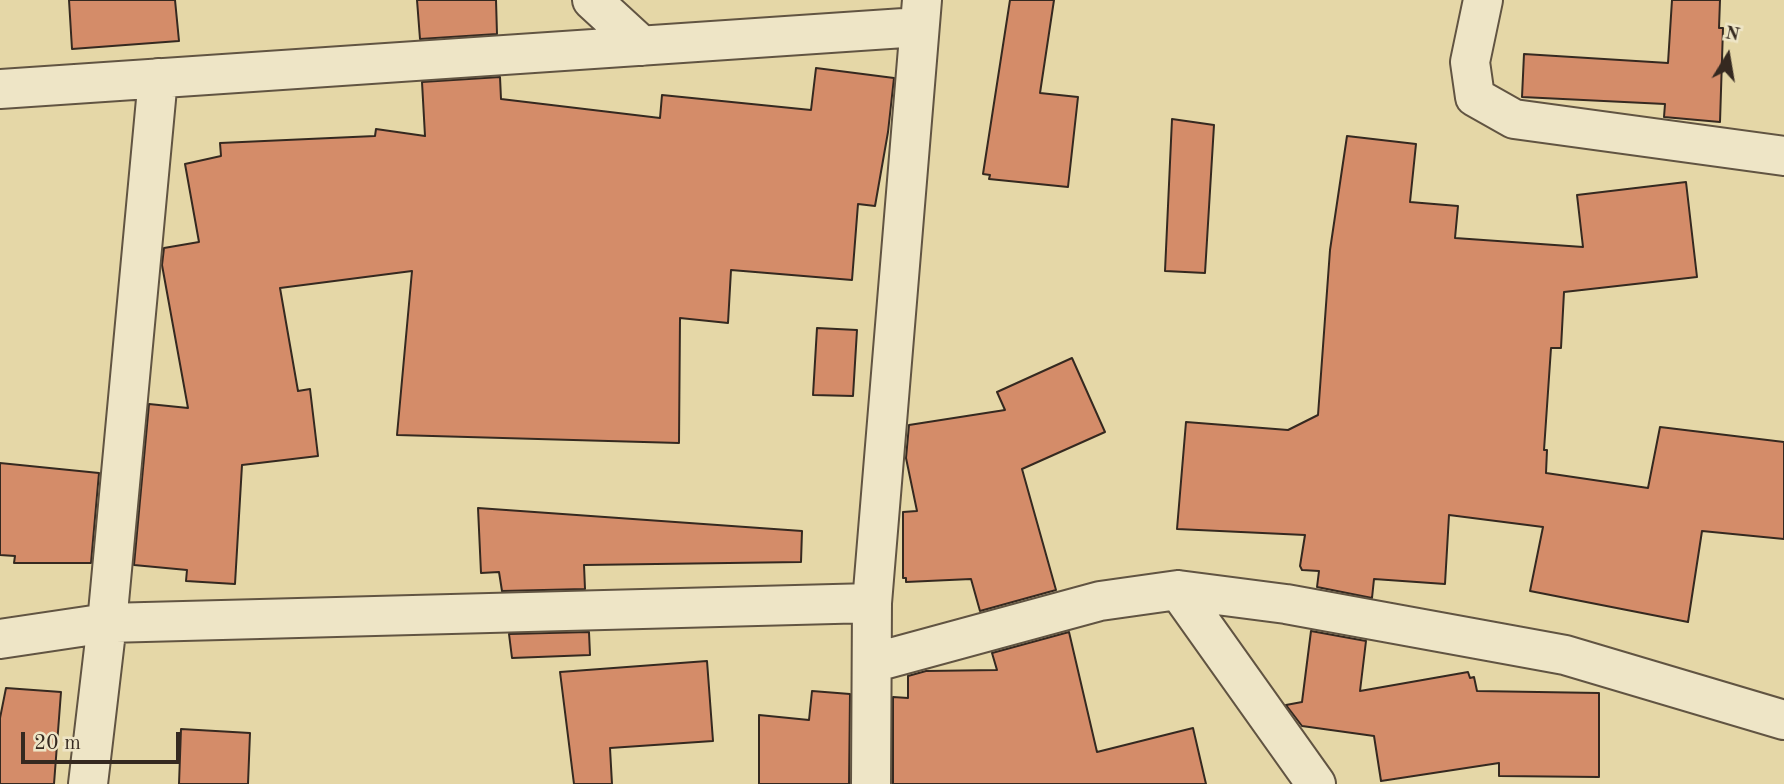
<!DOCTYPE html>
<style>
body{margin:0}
#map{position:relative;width:1784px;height:784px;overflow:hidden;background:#e5d7a7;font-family:"Old Standard TT",serif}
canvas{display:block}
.north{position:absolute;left:1693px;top:21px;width:70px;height:70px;-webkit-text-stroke:5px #eee5c6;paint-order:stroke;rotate:11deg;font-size:19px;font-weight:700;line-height:28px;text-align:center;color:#352920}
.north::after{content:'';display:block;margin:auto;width:24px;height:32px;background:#352920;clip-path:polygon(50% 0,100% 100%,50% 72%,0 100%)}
.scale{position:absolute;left:21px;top:732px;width:159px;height:32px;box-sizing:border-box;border:4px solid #352920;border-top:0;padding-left:9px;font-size:21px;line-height:24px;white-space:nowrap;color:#352920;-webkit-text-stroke:5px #eee5c6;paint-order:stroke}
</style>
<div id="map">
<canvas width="1784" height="784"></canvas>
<div class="north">N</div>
<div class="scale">20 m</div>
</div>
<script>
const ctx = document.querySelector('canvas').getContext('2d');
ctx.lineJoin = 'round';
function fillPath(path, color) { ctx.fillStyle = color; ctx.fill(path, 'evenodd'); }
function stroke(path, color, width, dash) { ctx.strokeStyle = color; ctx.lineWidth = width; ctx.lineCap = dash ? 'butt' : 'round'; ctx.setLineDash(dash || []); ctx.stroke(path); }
const building = new Path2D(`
 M69,0h106l4,41 -107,8z
 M417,0h79l1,34 -77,5z
 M1010,0h44l-14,93 38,4 -10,90 -79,-8 1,-4 -7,-1z
 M1672,0h48l-1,28h4l-3,94 -56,-5 1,-13 -143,-7 2,-43 144,9z
 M816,68l78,10 -6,54 -13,74 -17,-2 -6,76 -121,-10 -3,53 -48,-5 -1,125 -282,-8 15,-164 -132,17 18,103 12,-2 8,67 -76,9 -7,119 -49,-3 1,-11 -53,-5 15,-161 39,4 -26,-143 2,-17 35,-6 -14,-78 36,-8 -1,-13 155,-7 1,-7 49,7 -3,-54 78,-5 1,22 159,19 2,-23 149,15z
 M1172,119l42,6 -9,148 -40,-2z
 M1347,136l69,8 -6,58 48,4 -3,32 128,9 -6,-52 109,-13 11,95 -133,15 -3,56h-10l-7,102h3l-1,23 102,15 12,-61 124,15v97l-82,-8 -14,91 -158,-31 13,-64 -94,-12 -4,69 -71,-5 -2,19 -55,-11 2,-16 -17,-1 -2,-4 5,-31 -128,-6 9,-107 102,8 30,-15 12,-165z
 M817,328l40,2 -4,66 -40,-1z
 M1072,358l33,74 -83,37 34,121 -76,21 -9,-32 -65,3v-4h-3v-66l14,-1 -11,-53 3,-33 96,-15 -8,-18z
 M0,463l99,10 -8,90h-77l1,-7 -15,-1z
 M478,508l324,23 -1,31 -217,3 1,24 -83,2 -3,-19 -18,1z
 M1311,631l55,10 -6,50 108,-19 2,6 4,-1 3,14 122,2v84l-100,-1v-13l-118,18 -7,-45 -72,-10 -16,-21 16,-3z
 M589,632l1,23 -78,3 -3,-24z
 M1069,632l28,120 96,-24 13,56h-313v-87l15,1v-22l18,-5 71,-1 -5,-17z
 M707,661l6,80 -103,7 2,36h-38l-14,-112z
 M6,688l55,4 -7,92h-54v-66z
 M812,691l38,3 -1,90h-90v-69l50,5z
 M181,729l69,4 -2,51h-69z`);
const street = new Path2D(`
 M592,0l50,46
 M1483,0l-13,62 5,35 39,22 270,37
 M0,89l919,-62
 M1178,590l138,194
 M0,639l107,-16 765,-20
 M872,663l228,-62 78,-11 108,14 279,51 219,65
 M88,784l19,-161 51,-545
 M871,784l1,-181 50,-603`);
fillPath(building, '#d48c69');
stroke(building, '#352920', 2);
stroke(street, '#615442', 42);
stroke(street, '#eee5c6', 38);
</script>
